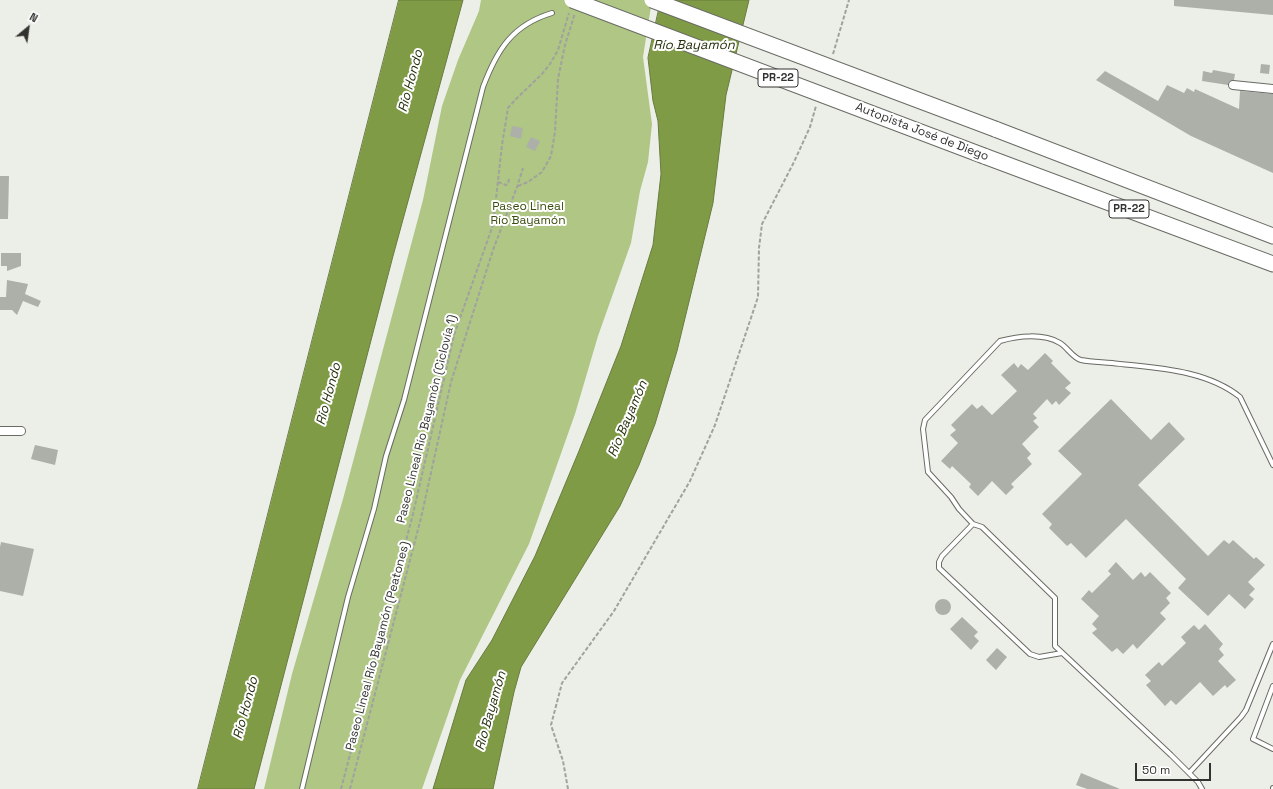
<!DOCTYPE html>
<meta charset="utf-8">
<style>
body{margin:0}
#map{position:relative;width:1273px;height:789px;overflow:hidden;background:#ecefe8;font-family:"Space Grotesk",sans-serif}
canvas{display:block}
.north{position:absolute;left:8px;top:8px;width:40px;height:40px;-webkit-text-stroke:3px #fff;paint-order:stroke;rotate:29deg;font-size:11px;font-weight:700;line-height:16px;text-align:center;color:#323330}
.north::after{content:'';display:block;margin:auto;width:14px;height:18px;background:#323330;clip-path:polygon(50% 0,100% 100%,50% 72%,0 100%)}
.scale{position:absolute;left:1135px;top:763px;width:76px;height:18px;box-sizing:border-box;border:2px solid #323330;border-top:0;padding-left:5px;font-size:12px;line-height:14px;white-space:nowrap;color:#323330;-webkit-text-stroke:3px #fff;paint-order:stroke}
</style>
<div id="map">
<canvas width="1273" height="789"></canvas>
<div class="north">N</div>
<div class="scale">50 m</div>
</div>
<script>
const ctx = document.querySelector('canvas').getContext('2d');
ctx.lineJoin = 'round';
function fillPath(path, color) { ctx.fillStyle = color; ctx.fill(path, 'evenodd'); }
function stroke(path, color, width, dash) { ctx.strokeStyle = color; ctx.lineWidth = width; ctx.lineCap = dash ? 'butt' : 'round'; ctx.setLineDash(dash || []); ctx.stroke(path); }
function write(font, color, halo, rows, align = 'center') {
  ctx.font = font + ' "Space Grotesk",sans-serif'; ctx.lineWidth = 4; ctx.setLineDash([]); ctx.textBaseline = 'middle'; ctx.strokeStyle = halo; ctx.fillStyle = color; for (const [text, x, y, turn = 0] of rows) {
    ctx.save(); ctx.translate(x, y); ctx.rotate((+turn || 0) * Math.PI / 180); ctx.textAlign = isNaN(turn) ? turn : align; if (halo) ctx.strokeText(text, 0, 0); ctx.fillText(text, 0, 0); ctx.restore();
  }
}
const green = new Path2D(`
 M481,0h171l-9,57 9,67 -4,38 -8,29 -9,52 -33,93 -23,78 -46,130 -69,136 -38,109h-158l28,-115 51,-175 80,-299 19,-94 16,-46 21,-49z`);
const water = new Path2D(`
 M399,0h64l-70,256 -139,533h-56z
 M661,0h88l-23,95 -13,108 -36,148 -22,73 -16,41 -19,41 -99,161 -7,25 -21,97h-60l33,-109 26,-40 43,-84 44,-105 42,-105 32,-101 8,-71 -3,-53 -5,-20 -5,-43z`);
const building = new Path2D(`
 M1174,0h99v15l-99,-9z
 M1261,64l9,1 -1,9 -9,-1z
 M1213,70l22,4 -1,6 -5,2 -1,3 -26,-4 1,-10 9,2z
 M1105,71l53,30 9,-16 17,8 3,-5 7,4 1,-3 44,20 1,-18 33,3v79l-82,-37 -95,-56z
 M512,126l11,2 -2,11 -11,-3z
 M531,137l9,4 -5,10 -9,-4z
 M0,176h9l-1,43h-8z
 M1,253h20v13l-14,5v-5h-6z
 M7,280l21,4 -3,10 16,7 -3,6 -15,-6 -6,14 -5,-5h-12v-13h6z
 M1045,353l8,8 -2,2 20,20 -6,5 6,5 -12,12 -3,-4 -4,4 -5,-6 -14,15 4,4 -4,3 6,6 -17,17 9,10 -4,4 5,6 -21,20 3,3 -8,8 -14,-14 -14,15 -9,-9 2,-3 -19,-18 -2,3 -9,-8 17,-18 -8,-8 6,-5 -5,-5 21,-21 5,5 5,-4 10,10 25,-24 -16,-16 13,-12 4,5 3,-4 7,6z
 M1111,399l40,41 18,-18 16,17 -47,46 70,71 16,-16 5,4 4,-4 21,19 2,-2 9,8 -17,17 7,7 -6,6 5,4 -9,10 -16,-15 -21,22 -30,-28 8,-9 -60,-60 -40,39 -15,-15 -4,3 -18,-18 3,-4 -10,-10 40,-40 -24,-23z
 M35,445l23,5 -3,15 -24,-6z
 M1,542l33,7 -11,47 -23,-5v-44z
 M1116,562l17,18 8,-8 4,5 5,-5 21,21 -5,5 4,5 -10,10 6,6 -29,30 -4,-5 -10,10 -6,-6 -5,4 -20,-19 5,-4 -5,-5 7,-8 -18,-17 8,-9 3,3 19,-19 -3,-3z
 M935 607a8 8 0 1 1 16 0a8 8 0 1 1-16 0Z
 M962,617l16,15 -4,4 5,5 -8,9 -21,-21z
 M1205,624l18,20 -4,5 5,6 -6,6 18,19 -9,8 -2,-3 -12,11 -13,-14 -24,23 -5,-5 -6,6 -19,-21 5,-4 -6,-6 14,-13 3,4 24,-23 -5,-6 13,-12 5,5z
 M997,648l10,9 -11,13 -10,-10z
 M1081,773l39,16h-33l-11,-4z`);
const path = new Path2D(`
 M833,54l16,-54
 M498,182l8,3 2,-1 1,-5
 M518,186l10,-4 14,-10 9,-16 4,-24 3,-53 7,-34 10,-32
 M341,789l72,-275 41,-179 39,-110 9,-80 6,-37 8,-9 26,-25 8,-10 8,-14 11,-37
 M350,789l71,-271 30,-136 42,-132 24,-63 6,-19
 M568,789l-5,-28 -12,-36 11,-42 52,-72 76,-130 25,-56 43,-128 1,-49 3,-24 32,-62 16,-35 6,-21`);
const service = new Path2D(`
 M973,524l-14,-15 -8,-12 -23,-25 -5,-43 2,-9 75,-79c18,-5 43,-8 60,2 7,4 13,15 21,17 10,2 21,2 31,3 42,5 93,6 128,34l33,68
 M1062,653l-23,4 -9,-3 -91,-86v-6l3,-6 31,-32 9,3 73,71v48l116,109 27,27 4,7
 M1273,686l-20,53 20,10
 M1189,773l52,-56 5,-7 27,-66
 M302,789l46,-192 26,-88 12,-53 18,-56 79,-313c14,-37 29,-62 69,-74
 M1273,789v-1`);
const minor = new Path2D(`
 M1233,85l40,4
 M0,431h21`);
const motorway = new Path2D(`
 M995,129l278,107
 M984,156l289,108`);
const motorwayBridge = new Path2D(`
 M572,0l412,156
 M652,0l343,129`);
const shields = [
 [778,78,40],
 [1129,209,40]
];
const shieldNames = [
 ["PR-22",778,78],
 ["PR-22",1129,209]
];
const streetNames = [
 ["Autopista José de Diego",922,132,21],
 ["Paseo Lineal Río Bayamón (Ciclovía 1)",427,419,-76],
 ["Paseo Lineal Río Bayamón (Peatones)",378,646,-75]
];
const parkNames = [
 ["Paseo Lineal",528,207],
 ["Río Bayamón",528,221]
];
const waterNames = [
 ["Río Bayamón",694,45],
 ["Río Hondo",411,81,-75],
 ["Río Hondo",329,394,-75],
 ["Río Bayamón",628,419,-67],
 ["Río Hondo",246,708,-75],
 ["Río Bayamón",491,711,-74]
];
fillPath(green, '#afc685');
fillPath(water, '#809b46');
stroke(water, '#697c3f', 1);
fillPath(building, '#adb0a9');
stroke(service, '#686b64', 6);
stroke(minor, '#686b64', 10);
stroke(motorway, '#686b64', 17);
stroke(path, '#a0a29d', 2, [4, 2]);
stroke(service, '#fff', 4);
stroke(minor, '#fff', 8);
stroke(motorway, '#fff', 15);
stroke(motorwayBridge, '#686b64', 17, []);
stroke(motorwayBridge, '#fff', 15);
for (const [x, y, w] of shields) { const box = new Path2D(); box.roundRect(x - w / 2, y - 9, w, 18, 3); ctx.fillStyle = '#fff'; ctx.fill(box); stroke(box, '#323330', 1); }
write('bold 11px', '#323330', null, shieldNames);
write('12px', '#323330', '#fff', streetNames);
write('12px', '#3c4e0f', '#fff', parkNames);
write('italic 13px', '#25300c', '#fff', waterNames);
</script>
